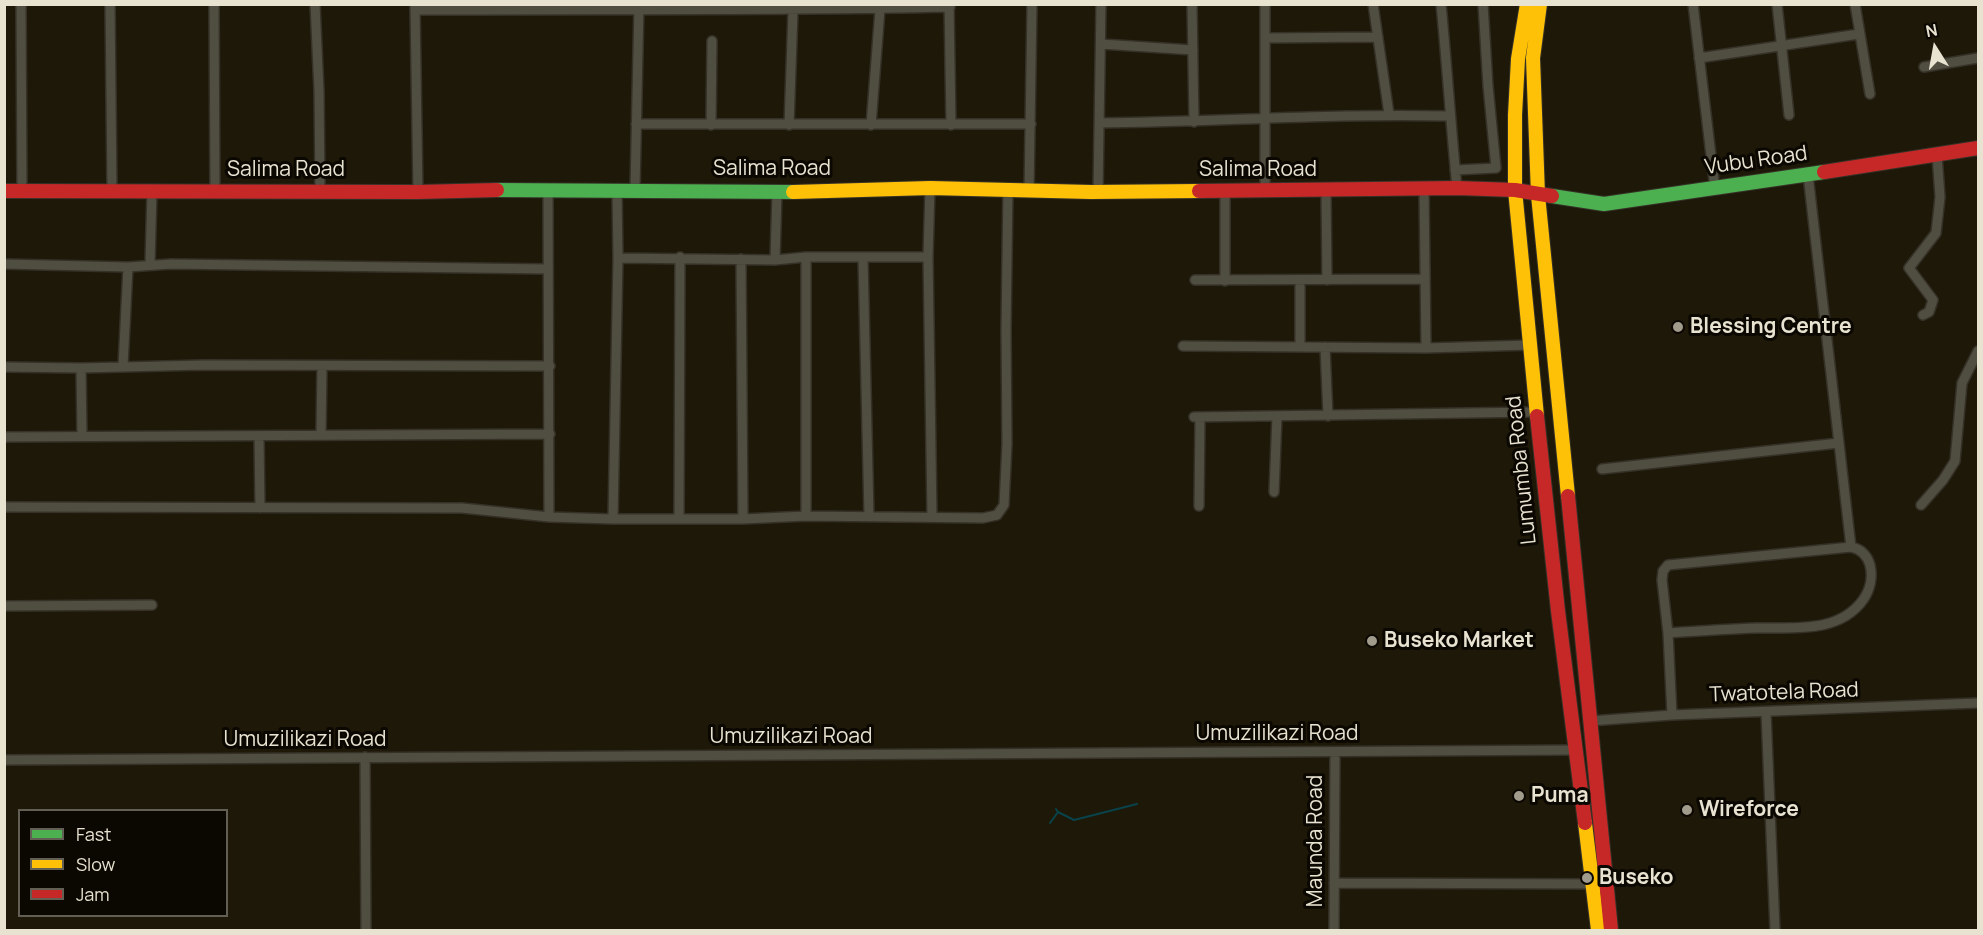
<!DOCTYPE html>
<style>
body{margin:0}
#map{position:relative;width:1983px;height:935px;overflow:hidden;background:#1e1809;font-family:Manrope,sans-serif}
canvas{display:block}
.frame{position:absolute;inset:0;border:6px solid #e8e2d1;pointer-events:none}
.legend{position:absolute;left:18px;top:809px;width:210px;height:108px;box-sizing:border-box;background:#0b0701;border:2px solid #635f54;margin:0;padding:8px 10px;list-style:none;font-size:18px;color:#e8e2d1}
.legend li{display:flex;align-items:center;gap:12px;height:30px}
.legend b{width:30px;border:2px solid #635f54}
.north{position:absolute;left:1905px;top:18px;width:60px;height:60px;-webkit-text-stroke:4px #0b0701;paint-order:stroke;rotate:349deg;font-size:16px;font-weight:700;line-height:24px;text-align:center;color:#e8e2d1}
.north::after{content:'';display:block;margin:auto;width:21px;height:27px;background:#e8e2d1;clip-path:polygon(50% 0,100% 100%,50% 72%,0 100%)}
</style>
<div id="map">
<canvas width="1983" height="935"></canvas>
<div class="frame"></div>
<ul class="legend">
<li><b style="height:8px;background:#4caf50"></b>Fast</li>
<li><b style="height:8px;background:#ffc107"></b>Slow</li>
<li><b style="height:8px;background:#c62828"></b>Jam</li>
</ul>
<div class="north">N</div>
</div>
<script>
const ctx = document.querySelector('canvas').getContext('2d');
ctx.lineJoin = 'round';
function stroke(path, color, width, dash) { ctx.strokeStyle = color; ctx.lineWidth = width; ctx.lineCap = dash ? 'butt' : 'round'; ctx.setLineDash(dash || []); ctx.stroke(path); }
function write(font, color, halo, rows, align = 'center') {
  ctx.font = font + ' Manrope,sans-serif'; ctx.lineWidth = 6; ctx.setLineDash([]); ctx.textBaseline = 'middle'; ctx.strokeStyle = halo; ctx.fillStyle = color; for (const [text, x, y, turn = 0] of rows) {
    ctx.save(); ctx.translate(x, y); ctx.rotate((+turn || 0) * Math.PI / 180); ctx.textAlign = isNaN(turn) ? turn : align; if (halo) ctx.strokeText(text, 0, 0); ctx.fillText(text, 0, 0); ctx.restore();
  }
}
const stream = new Path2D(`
 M1056,809l2,3 16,8 63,-16
 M1050,823l8,-11`);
const street = new Path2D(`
 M21,4l1,187
 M110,4l2,186
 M214,4l1,187
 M315,4l4,87 1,101
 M949,4l2,121
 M1192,4l2,118
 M1265,4v187
 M1373,4l16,110
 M1441,4c6,62 10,123 16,184
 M1693,4l22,185
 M1777,4l12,111
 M1855,4l15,90
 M415,7l3,185
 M415,10c178,-1 356,1 535,-3
 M1265,38l113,-1
 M1101,44l92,6
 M1699,58l160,-24
 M1924,67l54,-9
 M1100,123c116,-1 233,-10 350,-7
 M636,124h395
 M711,125l1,-84
 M789,125l4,-114
 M871,125l9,-116
 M1455,170l41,-2 -8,-82 -5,-82
 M1808,175l43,372
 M930,188l-2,69 4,260
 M548,189l1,328
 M1424,189l2,159
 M635,190l4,-186
 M1029,191l3,-187
 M1326,191l1,89
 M1098,192l3,-188
 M806,257v259
 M618,258l157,2 31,-3h122
 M863,258l6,258
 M741,259l2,260
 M775,260l2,-68
 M4,264l124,3 43,-3 377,5
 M150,264l2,-74
 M1195,280l230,-1
 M1225,281v-90
 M1923,315l6,-3 4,-12 -24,-32 27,-35 4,-36 -3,-42
 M1183,346l243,2 105,-3
 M1300,347v-67
 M1325,347l3,69
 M123,366l5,-99
 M4,367l77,1 123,-3 346,1
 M81,368l1,68
 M1194,417l342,-5
 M321,435l1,-69
 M4,437l546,-3
 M259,437l1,71
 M1602,469l237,-26
 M1274,492l3,-76
 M1921,505l22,-25 12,-19 7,-78 16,-32
 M1199,506l1,-89
 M4,507l458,1 87,9 64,2h130l63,-3 177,2 14,-3 7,-10 3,-61 -1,-114 2,-141
 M613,519l5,-261 -1,-68
 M679,519l1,-262
 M4,606l148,-1
 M1668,633c29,-2 58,-4 88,-5 37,-1 82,6 107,-28 7,-10 10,-23 7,-35 -3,-10 -9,-16 -19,-18l-183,18 -5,6 -1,9 6,53 4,82
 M1766,712l9,218
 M1590,721l82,-6 306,-12
 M365,757l1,173
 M4,760l1573,-10
 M1334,883l259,1
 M1334,930l1,-178`);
const fast = new Path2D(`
 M497,190l296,2
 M1552,196l52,8 220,-32`);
const slow = new Path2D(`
 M1527,4l-9,55 -3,56v75l22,226
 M1540,4l-7,54 5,137 30,301
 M793,192l137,-4 161,4 108,-1
 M1585,823l13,107`);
const jam = new Path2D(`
 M1824,172l154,-24
 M4,191l414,1 79,-2
 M1199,191l258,-3 58,2 37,6
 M1537,416l21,195 27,212
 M1568,496l43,434`);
const markers = [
 [1678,327,6,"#a19b8b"],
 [1372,641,6,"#a19b8b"],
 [1519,796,6,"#a19b8b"],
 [1687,810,6,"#a19b8b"],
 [1587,878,6,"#a19b8b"]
];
const streetNames = [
 ["Vubu Road",1756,161,-8],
 ["Salima Road",772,169],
 ["Salima Road",286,170],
 ["Salima Road",1258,170],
 ["Lumumba Road",1522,470,-96],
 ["Twatotela Road",1784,693,-2],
 ["Umuzilikazi Road",1277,734],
 ["Umuzilikazi Road",791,737],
 ["Umuzilikazi Road",305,740],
 ["Maunda Road",1316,841,-90]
];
const poiNames = [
 ["Blessing Centre",1690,327],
 ["Buseko Market",1384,641],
 ["Puma",1531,796],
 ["Wireforce",1699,810],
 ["Buseko",1599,878]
];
stroke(stream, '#094349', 2);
stroke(street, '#353127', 12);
stroke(fast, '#353127', 16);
stroke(slow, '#353127', 16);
stroke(jam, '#353127', 16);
stroke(street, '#504d41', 9);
stroke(fast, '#4caf50', 14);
stroke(slow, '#ffc107', 14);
stroke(jam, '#c62828', 14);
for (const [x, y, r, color] of markers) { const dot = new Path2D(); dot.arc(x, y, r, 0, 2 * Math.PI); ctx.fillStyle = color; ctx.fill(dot); stroke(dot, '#0b0701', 2); }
write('21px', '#e8e2d1', '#0b0701', streetNames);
write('bold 21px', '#e8e2d1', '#0b0701', poiNames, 'left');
</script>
